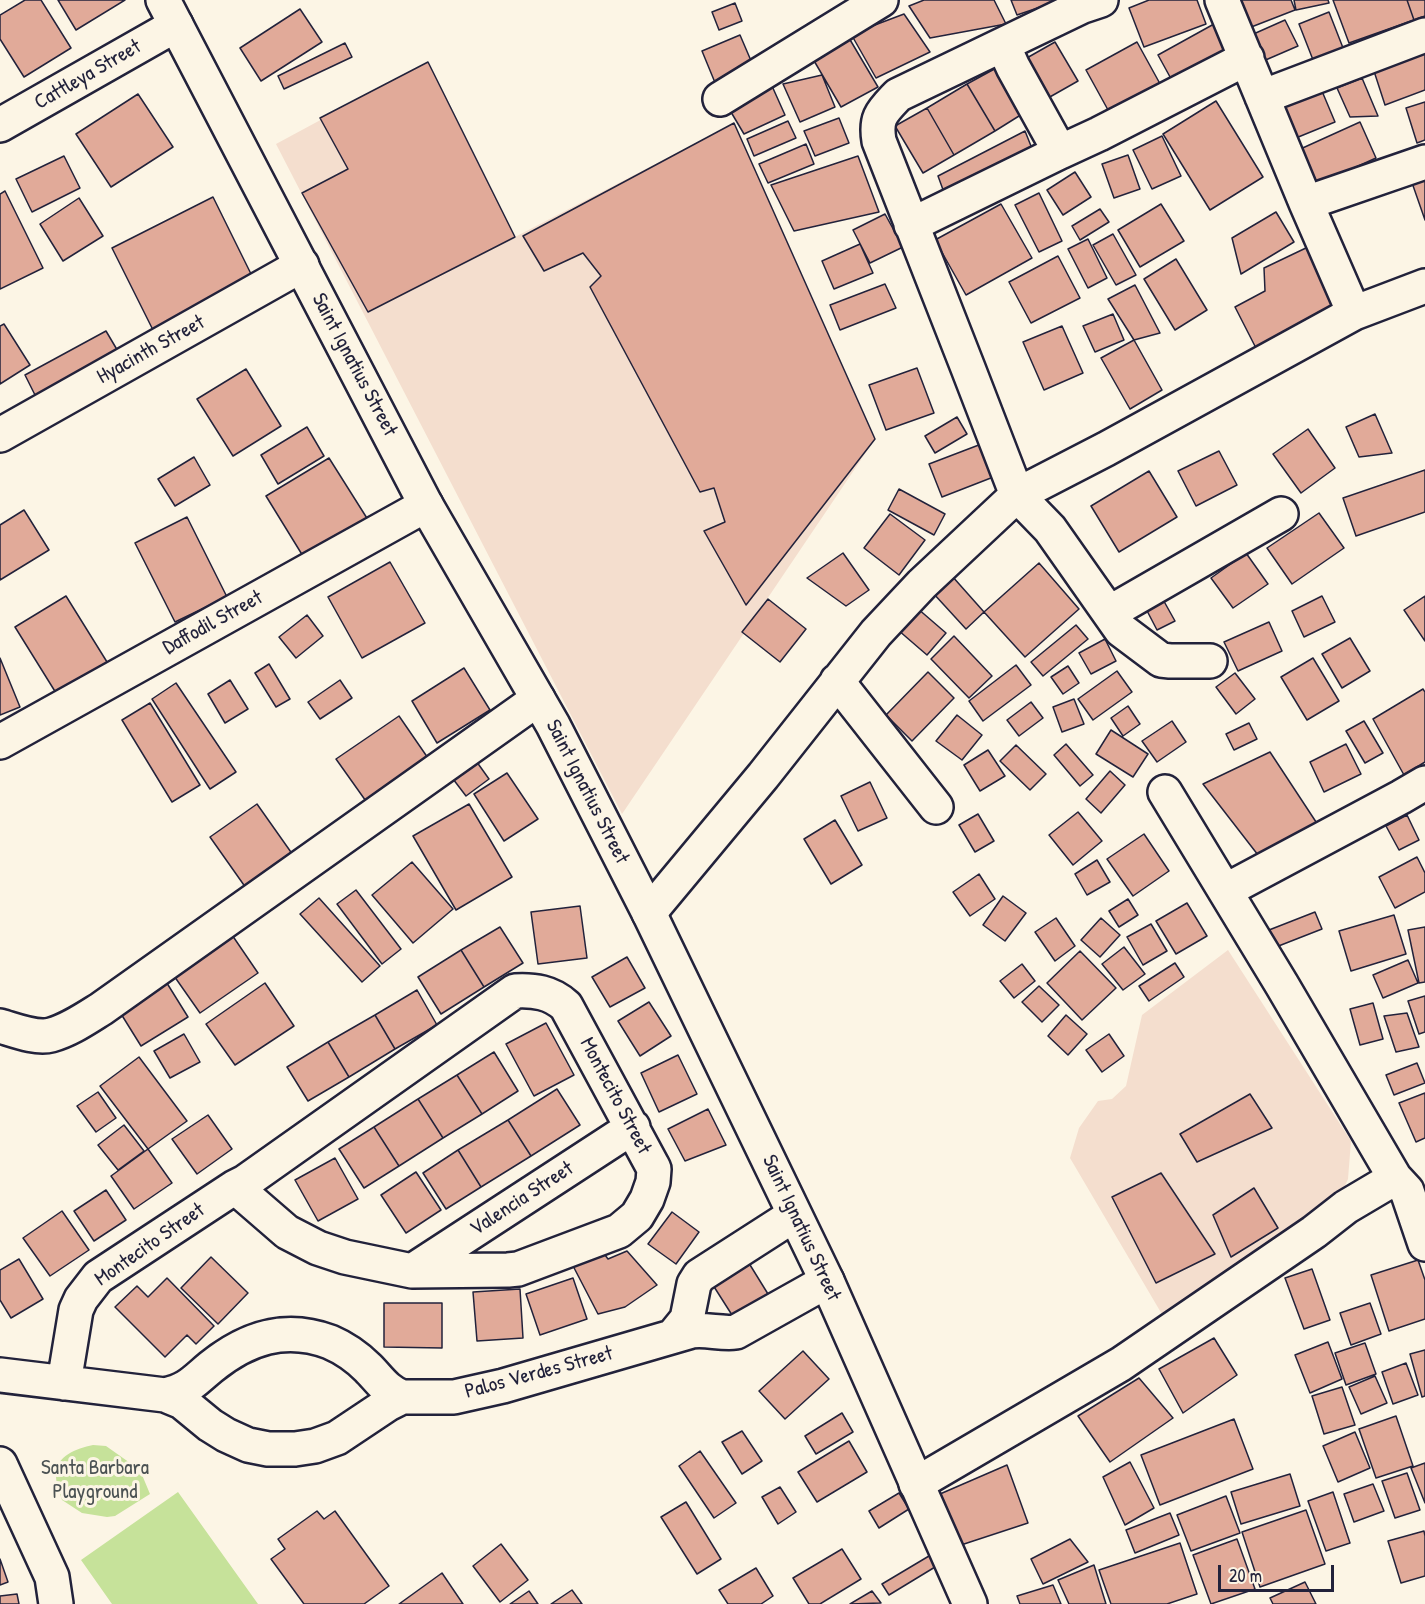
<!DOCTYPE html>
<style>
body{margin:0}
#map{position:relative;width:1425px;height:1604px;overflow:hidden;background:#fcf5e5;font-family:"Patrick Hand",sans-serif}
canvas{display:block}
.scale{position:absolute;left:1218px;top:1565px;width:116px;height:27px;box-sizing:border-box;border:3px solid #22223b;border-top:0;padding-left:8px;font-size:18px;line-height:21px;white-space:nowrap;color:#22223b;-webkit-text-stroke:4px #fcf5e5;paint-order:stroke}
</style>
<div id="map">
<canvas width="1425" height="1604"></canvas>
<div class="scale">20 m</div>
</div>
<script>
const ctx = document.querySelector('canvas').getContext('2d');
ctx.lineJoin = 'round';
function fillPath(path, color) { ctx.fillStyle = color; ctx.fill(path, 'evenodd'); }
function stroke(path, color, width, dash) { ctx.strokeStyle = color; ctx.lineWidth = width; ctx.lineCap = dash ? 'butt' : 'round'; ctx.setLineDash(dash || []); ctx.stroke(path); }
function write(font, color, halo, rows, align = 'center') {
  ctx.font = font + ' "Patrick Hand",sans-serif'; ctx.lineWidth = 6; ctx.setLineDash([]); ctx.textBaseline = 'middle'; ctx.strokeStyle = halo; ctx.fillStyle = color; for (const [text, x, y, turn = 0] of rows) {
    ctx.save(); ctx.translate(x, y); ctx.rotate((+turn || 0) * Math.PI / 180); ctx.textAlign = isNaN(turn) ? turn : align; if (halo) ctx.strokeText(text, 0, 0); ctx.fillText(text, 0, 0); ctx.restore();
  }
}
const built = new Path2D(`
 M428,62l87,175 219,-114 141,316 -253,375 -346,-670z
 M1228,950l123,191 -3,38 -16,35 -159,119 -103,-175 9,-30 19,-27 14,-2 14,-13 16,-71z`);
const green = new Path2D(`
 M93,1445l13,1 34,24 10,24 -35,22 -8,1 -25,-4 -20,-13c-2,-7 -6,-16 -6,-24 0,-21 20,-27 37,-31z
 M178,1492l80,112h-146l-31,-44z`);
const building = new Path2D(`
 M25,0h16l30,48 -47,29 -24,-38v-24z
 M58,0h67l-49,30z
 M924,0h70l12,24 -76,14 -21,-32z
 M1011,0h50l-44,15z
 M1149,0h48l9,24 -62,23 -15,-39z
 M1229,0h62l4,10 -54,21z
 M1294,0h34l1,3 -33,7z
 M1333,0h74l7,20 -65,23z
 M1407,0h18v16l-11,4z
 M735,3l7,18 -23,9 -7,-18z
 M300,9l22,33 -61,39 -21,-33z
 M1329,12l16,41 -30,12 -16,-41z
 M904,14l26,38 -54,26 -25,-44z
 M1285,20l13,26 -37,16 -12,-26z
 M1214,24l17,31 -56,31 -17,-31z
 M740,35l15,35 -39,15 -14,-34z
 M849,38l29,49 -37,20 -28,-48z
 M1055,42l23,39 -37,21 -23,-39z
 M1137,42l27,49 -51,28 -27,-49z
 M345,43l7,14 -68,32 -6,-13z
 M1425,48v42l-40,15 -13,-40z
 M428,62l87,175 -147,75 -66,-119 46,-24 -28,-51z
 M998,67l29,44 -32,20 -28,-47z
 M822,75l13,32 -35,15 -17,-38z
 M1362,78l16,38 -28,1 -13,-29z
 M967,84l28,47 -41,24 -27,-47z
 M1319,84l16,38 -44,18 -16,-38z
 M772,86l13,29 -41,19 -16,-27z
 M138,94l35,53 -62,40 -35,-53z
 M1216,101l47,76 -53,33 -47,-76z
 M1425,102v38l-8,3 -11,-35z
 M927,108l27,47 -31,18 -28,-47z
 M839,118l10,25 -34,13 -11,-25z
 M788,121l8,17 -42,18 -7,-17z
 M1360,122l16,36 -64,29 -16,-36z
 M734,123l141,316 -129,166 -42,-74 21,-9 -11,-34 -14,4 -110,-205 11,-11 -18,-23 -39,18 -21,-35z
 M1025,131l18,45 -90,41 -15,-41z
 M1162,136l19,40 -29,13 -19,-39z
 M806,144l8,20 -46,19 -9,-19z
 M1128,155l12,34 -26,9 -12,-34z
 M64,156l16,32 -48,24 -16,-33z
 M858,156l21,56 -85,19 -23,-46z
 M1075,172l16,25 -28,18 -16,-25z
 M1425,172v48l-15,-43z
 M5,191l38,77 -43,21v-95z
 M1039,193l23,48 -23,11 -24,-47z
 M213,197l41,83 -101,50 -41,-82z
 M79,198l24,38 -40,25 -23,-37z
 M1001,204l31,54 -66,37 -31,-55z
 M1161,204l23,37 -44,26 -22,-37z
 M1100,209l9,13 -29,18 -8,-14z
 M1276,212l18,30 -53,32 -9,-36z
 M885,214l18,33 -33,16 -17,-33z
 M1113,234l23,41 -20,10 -23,-40z
 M1088,239l19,39 -19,10 -20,-39z
 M860,244l13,29 -39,16 -12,-28z
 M1308,247l33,67 -82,40 -24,-47 30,-16 -1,-23z
 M1058,256l22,42 -49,25 -22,-41z
 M1176,259l31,51 -32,20 -31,-51z
 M885,284l11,24 -56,22 -10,-25z
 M1135,285l25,48 -26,7 -26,-41z
 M1113,314l11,26 -29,12 -12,-26z
 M4,324l26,41 -30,19v-58z
 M1062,326l21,47 -39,17 -21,-48z
 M106,331l13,22 -83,44 -11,-22z
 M1134,340l28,50 -32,19 -29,-51z
 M917,368l17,45 -48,17 -17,-45z
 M246,369l35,57 -48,30 -36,-57z
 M1375,414l17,39 -33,4 -13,-30z
 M957,417l10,17 -32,19 -10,-17z
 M307,427l17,29 -46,28 -17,-29z
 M1308,429l27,39 -34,25 -28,-39z
 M984,443l12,33 -54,21 -13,-33z
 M1219,451l18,34 -41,21 -18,-35z
 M194,457l16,28 -35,21 -17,-27z
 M329,458l41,65 -64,38 -40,-65z
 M1425,470v42l-69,24 -13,-38z
 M1149,471l28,46 -58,35 -28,-46z
 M899,489l46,25 -11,21 -46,-25z
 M24,510l25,40 -49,30v-55z
 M1319,513l25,35 -52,36 -25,-36z
 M890,514l35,26 -26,35 -35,-27z
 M187,517l40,80 -52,25 -40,-79z
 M843,553l26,37 -23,16 -39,-28z
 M1246,553l22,31 -35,24 -22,-30z
 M390,562l35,61 -63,35 -34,-61z
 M1039,563l40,46 -54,48 -41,-45z
 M952,576l32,36 -18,17 -33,-36z
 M66,596l46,74 -51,31 -46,-74z
 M1161,596l14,25 -18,9 -13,-25z
 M1322,596l13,26 -31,15 -12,-26z
 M1425,596v45l-21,-31z
 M768,599l38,30 -26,33 -38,-30z
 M917,608l29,25 -19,22 -29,-25z
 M307,615l16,21 -27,22 -17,-21z
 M1269,622l13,29 -44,20 -14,-29z
 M1076,625l12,14 -45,37 -12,-14z
 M954,636l38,40 -23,22 -38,-39z
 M1350,638l20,33 -28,17 -20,-34z
 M1105,639l11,22 -25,13 -12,-21z
 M0,658l20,49 -20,8z
 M1313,658l26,43 -32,19 -26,-43z
 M269,664l21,35 -14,8 -21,-34z
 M1016,665l15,20 -48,36 -14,-20z
 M1068,666l11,17 -16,11 -12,-17z
 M464,668l26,42 -53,33 -25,-42z
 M1117,671l15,21 -39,28 -15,-21z
 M928,672l26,26 -42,43 -26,-26z
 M1235,673l20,26 -19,15 -20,-27z
 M230,680l18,29 -23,14 -17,-29z
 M340,680l12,18 -32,21 -12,-17z
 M176,683l60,89 -26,17 -58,-90z
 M1423,689l2,3v70l-21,13 -31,-56z
 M1074,699l10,25 -22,8 -9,-25z
 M1031,702l12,16 -24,18 -12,-16z
 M150,703l50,82 -28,17 -50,-82z
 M1128,706l12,18 -17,12 -12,-18z
 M957,715l25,20 -20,25 -26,-19z
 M399,716l31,45 -62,43 -32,-45z
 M1172,721l14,21 -29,20 -15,-21z
 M1364,721l19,32 -18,10 -19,-32z
 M1249,723l8,16 -23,11 -8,-16z
 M1111,730l37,24 -15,23 -37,-23z
 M1066,744l27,31 -13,11 -26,-31z
 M1346,744l15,30 -37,18 -14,-30z
 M1016,745l30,29 -16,16 -30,-29z
 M988,750l17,26 -25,15 -16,-26z
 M1270,752l50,76 -62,27 -55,-71z
 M474,758l15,21 -23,17 -16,-21z
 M1110,771l15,14 -24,28 -15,-14z
 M507,773l31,46 -34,22 -30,-47z
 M870,782l17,36 -29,13 -17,-35z
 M257,804l36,51 -47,33 -36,-51z
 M469,804l43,73 -56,33 -43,-74z
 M1078,812l24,29 -29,24 -24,-30z
 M978,814l16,27 -19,11 -16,-27z
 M1407,815l12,25 -20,10 -13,-24z
 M835,820l27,45 -31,19 -27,-45z
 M1144,834l25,37 -36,25 -26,-37z
 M1417,857l8,16v19l-30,16 -16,-31z
 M1097,860l13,22 -23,13 -12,-21z
 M412,862l41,47 -40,34 -41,-48z
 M979,874l16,25 -25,17 -17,-24z
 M356,890l45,59 -19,15 -45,-60z
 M1003,896l23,17 -21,28 -22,-16z
 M319,898l61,68 -18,16 -62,-68z
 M1128,899l10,16 -19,12 -10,-16z
 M1187,903l20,33 -31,18 -20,-33z
 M580,906l7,52 -49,6 -7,-52z
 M1315,912l7,17 -46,18 -7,-17z
 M1394,915l12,39 -55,17 -12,-40z
 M1056,918l19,28 -20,15 -20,-29z
 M1101,918l19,17 -20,22 -19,-17z
 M1151,924l16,27 -24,14 -16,-28z
 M500,927l23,36 -39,24 -23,-37z
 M1425,927v55l-6,1 -11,-53z
 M230,932l28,41 -58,40 -28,-40z
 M1124,947l21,27 -22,16 -21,-26z
 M461,950l23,37 -43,27 -23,-37z
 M1080,951l36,37 -34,32 -35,-37z
 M627,957l18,31 -35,19 -18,-30z
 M1408,960l10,23 -35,15 -10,-23z
 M1175,963l9,14 -35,24 -10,-15z
 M1022,964l13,17 -21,17 -14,-17z
 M165,980l23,37 -47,29 -23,-37z
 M265,983l29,43 -59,39 -29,-41z
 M1039,986l20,19 -17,17 -20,-20z
 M417,990l20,35 -42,24 -20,-34z
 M1425,996v36l-6,2 -11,-33z
 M649,1002l22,34 -31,20 -22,-35z
 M1373,1003l10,36 -23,6 -10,-36z
 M1407,1013l12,34 -23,5 -12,-36z
 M375,1015l20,34 -46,28 -21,-35z
 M1066,1015l21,19 -19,21 -20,-19z
 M546,1023l28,52 -40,21 -28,-52z
 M184,1034l16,28 -30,16 -16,-27z
 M1109,1034l15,22 -22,16 -16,-22z
 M328,1042l21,35 -41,24 -21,-34z
 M494,1052l24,39 -36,23 -25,-39z
 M678,1055l19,39 -38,18 -18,-39z
 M139,1057l48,64 -39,28 -48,-63z
 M1417,1063l8,20 -31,12 -8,-20z
 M457,1075l25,39 -39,24 -25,-39z
 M557,1089l23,36 -49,31 -23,-36z
 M98,1092l18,26 -20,14 -19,-26z
 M1425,1093v45l-9,4 -17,-39z
 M1250,1094l22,34 -75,34 -17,-28z
 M418,1099l25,39 -44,28 -25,-39z
 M708,1109l18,36 -41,16 -17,-32z
 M208,1115l24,34 -35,25 -25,-35z
 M508,1120l23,36 -50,31 -23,-37z
 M124,1125l20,26 -26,19 -20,-25z
 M374,1127l25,39 -35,22 -25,-39z
 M148,1149l24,34 -38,26 -23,-33z
 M458,1150l23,37 -35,22 -23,-36z
 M335,1158l23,41 -40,22 -23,-41z
 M416,1172l25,38 -35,23 -25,-38z
 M1161,1173l54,81 -59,29 -44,-86z
 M1254,1188l24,40 -47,29 -18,-42z
 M106,1190l20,30 -32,21 -20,-30z
 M62,1211l27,39 -39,26 -27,-38z
 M672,1212l27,20 -23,32 -28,-20z
 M599,1247l9,12 19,-8 30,34 -32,22 -27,7 -27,-52z
 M211,1257l37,36 -30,31 -37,-36z
 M19,1259l24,40 -32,19 -11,-18v-30z
 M747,1260l21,34 -36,21 -21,-33z
 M1418,1260l7,20v39l-36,12 -18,-56z
 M1312,1269l18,51 -26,9 -19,-51z
 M167,1278l47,48 -18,18 -9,-9 -22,22 -50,-50 22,-21 11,11z
 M573,1278l14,41 -47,16 -14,-41z
 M520,1289l3,49 -46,3 -4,-49z
 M384,1303h58v45l-58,-1z
 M1370,1303l11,31 -30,11 -11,-32z
 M1214,1338l23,37 -54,38 -24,-44z
 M1328,1342l14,37 -32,14 -15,-38z
 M1365,1343l11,31 -30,11 -11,-32z
 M1425,1350v46l-3,1 -12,-43z
 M803,1351l26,28 -44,40 -26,-28z
 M1406,1363l12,32 -25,9 -11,-32z
 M1375,1376l12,27 -26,11 -12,-27z
 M1139,1378l34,40 -63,44 -32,-46z
 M1342,1387l13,38 -31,9 -12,-38z
 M842,1413l11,19 -37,22 -11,-18z
 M1396,1416l17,50 -37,12 -17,-49z
 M1234,1419l19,50 -93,36 -19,-50z
 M742,1431l20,30 -20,13 -20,-32z
 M1355,1432l15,36 -32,14 -15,-36z
 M849,1441l18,31 -50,30 -19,-30z
 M700,1451l36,52 -22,15 -35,-52z
 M1130,1462l24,46 -29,17 -22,-48z
 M1425,1463v40l-14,-35z
 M1007,1465l21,58 -67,22 -21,-51z
 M1407,1473l13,37 -25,8 -13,-37z
 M1290,1474l10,32 -59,18 -10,-32z
 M1373,1484l11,27 -30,11 -10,-28z
 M780,1487l16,25 -18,12 -16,-27z
 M1333,1492l17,51 -24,8 -18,-50z
 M899,1493l10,16 -30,19 -10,-17z
 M1226,1496l14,37 -49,18 -14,-36z
 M686,1502l35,57 -24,15 -36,-57z
 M1306,1510l19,54 -65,23 -18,-55z
 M317,1511l7,8 11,-8 54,75 -25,18h-60l-33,-45 14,-10 -7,-10z
 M1170,1513l9,22 -44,18 -9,-23z
 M1424,1531l1,5v40l-24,7 -13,-42z
 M1070,1539l18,23 -45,22 -12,-25z
 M1237,1539l18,50 -44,15 -18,-49z
 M1180,1543l17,51 -30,10h-56l-12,-34z
 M501,1544l27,36 -28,22 -27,-36z
 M842,1549l19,30 -41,25h-11l-16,-26z
 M934,1553l6,11 -51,31 -7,-11z
 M0,1559l8,23 -8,3z
 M1094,1565l12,39h-37l-11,-24z
 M756,1568l17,28 -12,8h-33l-9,-14z
 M442,1573l21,31h-64z
 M1305,1582l11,22h-43l-3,-6z
 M1053,1585l8,19h-41l-3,-8z
 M572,1590l10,14h-31z
 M529,1591l9,13h-28z
 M872,1591l9,12 -31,1z
 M17,1594l2,10h-19v-8z`);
const minor = new Path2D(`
 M1003,45l10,22 47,85 39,-18 148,-76
 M1262,97l163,-62
 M720,99l161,-99
 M0,125l176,-100
 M1306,203l119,-41
 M911,225l149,-73
 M1354,313l71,-27
 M0,435l302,-170
 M1109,613l172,-99
 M1210,661h-40l-9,-1 -40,-30 -71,-101 -33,-34 89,-46 248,-136 -48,-110 -84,-203
 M837,681l99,126
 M0,742l426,-237
 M1165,792l117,193 113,193 12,13 18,53
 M1225,891l176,-94 24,-14
 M649,913l114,-137 113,-143 46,-49 95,-89 -49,-127 -89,-227c-4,-24 3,-29 19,-46l185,-89 18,-6
 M0,1026c14,4 36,13 51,9 18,-5 34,-16 50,-26l437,-310
 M412,1271l221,-144
 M674,1335l13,-16 7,-35 5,-8 95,-61
 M0,1375l165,20 17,7 28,23 16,10 22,10 20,4h27l20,-3 22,-8 51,-34 14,-7h52l49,-11 189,-55c15,-2 29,3 44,1l91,-51
 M64,1383l12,-73 5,-11 17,-22 137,-90 10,-5 270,-191c19,-1 36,1 51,15l86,159 2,4 -1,13 -6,17 -10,17 -18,15 -101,38 -10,1 -96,1 -67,-14 -27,-9 -31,-16 -52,-45
 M165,1395c23,-5 29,-14 46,-28 36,-29 74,-42 119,-25 14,6 27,15 38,26 11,11 18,23 34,29
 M0,1464l52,113 4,27
 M916,1484l205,-120 193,-132 32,-25 49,-29`);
const tertiary = new Path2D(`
 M163,0l263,505 127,220 96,188 178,368 143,323`);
const streetNames = [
 ["Cattleya Street",88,75,-30],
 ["Hyacinth Street",151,350,-29],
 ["Saint Ignatius Street",354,365,62],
 ["Daffodil Street",213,623,-29],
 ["Saint Ignatius Street",587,792,63],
 ["Montecito Street",615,1096,62],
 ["Valencia Street",522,1199,-33],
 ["Saint Ignatius Street",801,1228,65],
 ["Montecito Street",150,1245,-35],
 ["Palos Verdes Street",539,1373,-15]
];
const parkNames = [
 ["Santa Barbara",95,1468],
 ["Playground",95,1492]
];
fillPath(built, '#f4dece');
fillPath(green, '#c6e29a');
fillPath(building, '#e1aa99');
stroke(building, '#22223b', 1.5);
stroke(minor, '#22223b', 38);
stroke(tertiary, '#22223b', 38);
stroke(minor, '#fcf5e5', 33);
stroke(tertiary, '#fcf5e5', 33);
write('21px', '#22223b', '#fcf5e5', streetNames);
write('21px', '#4b5253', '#fcf5e5', parkNames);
</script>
